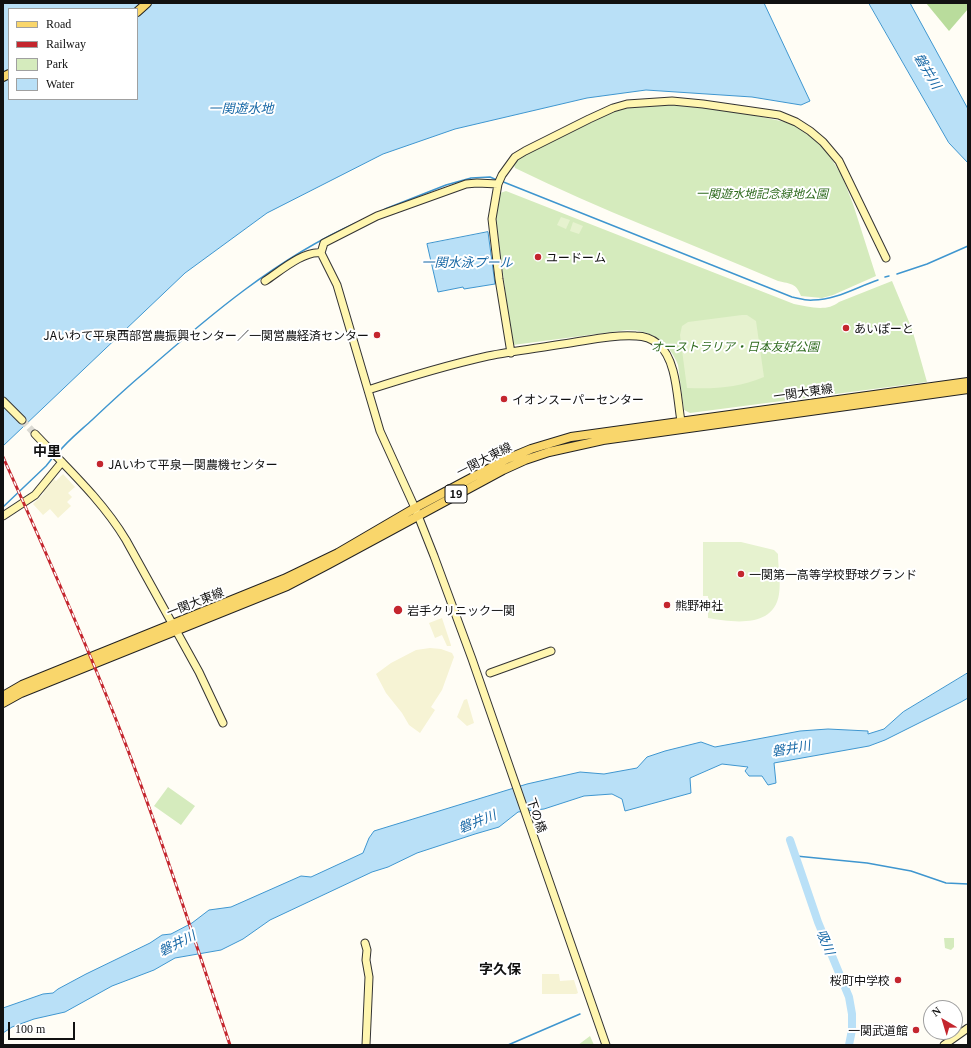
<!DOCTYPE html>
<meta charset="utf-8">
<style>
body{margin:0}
#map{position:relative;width:971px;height:1048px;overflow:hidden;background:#fffdf5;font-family:Georgia,serif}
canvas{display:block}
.frame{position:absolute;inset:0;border:4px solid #111;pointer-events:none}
.legend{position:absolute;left:8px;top:8px;width:130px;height:92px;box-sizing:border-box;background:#fff;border:1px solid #a0a0a0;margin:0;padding:5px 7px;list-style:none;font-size:12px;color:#111}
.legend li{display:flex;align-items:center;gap:8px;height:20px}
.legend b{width:20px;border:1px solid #a0a0a0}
.north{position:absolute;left:923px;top:1000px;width:40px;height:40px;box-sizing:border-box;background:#fff;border:1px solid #a0a0a0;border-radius:50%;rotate:322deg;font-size:11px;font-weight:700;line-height:16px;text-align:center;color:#111}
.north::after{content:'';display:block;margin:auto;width:14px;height:18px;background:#c4262e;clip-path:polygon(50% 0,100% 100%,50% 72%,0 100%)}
.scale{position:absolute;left:8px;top:1022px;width:67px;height:18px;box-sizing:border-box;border:2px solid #111;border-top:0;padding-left:5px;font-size:12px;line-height:14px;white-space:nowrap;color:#111;-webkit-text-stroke:3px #fff;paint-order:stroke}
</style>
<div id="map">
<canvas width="971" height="1048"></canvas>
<div class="frame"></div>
<ul class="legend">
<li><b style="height:5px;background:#f9d66b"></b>Road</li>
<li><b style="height:5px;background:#c4262e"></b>Railway</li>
<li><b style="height:11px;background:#d5ebbd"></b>Park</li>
<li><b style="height:11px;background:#b9e0f7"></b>Water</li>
</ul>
<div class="north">N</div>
<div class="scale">100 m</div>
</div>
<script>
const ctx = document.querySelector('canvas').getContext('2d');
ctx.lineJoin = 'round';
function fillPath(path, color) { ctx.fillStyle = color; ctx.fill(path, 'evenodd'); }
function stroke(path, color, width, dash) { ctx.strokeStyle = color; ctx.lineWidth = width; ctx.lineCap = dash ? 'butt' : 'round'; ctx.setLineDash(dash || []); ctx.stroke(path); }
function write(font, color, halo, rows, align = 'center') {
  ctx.font = font + ' Georgia,"Noto Sans JP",serif'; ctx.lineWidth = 4; ctx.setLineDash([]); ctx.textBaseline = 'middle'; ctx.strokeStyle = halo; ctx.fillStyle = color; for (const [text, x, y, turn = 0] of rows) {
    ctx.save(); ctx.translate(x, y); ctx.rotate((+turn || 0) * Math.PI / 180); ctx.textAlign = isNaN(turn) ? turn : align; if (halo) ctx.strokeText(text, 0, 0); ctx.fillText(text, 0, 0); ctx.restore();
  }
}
const farmland = new Path2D(`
 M63,474l12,13 -7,6 4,4 -5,5 4,4 -13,12 -8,-9 -7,6 -10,-11 11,-11 -3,-2 13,-12 2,2z
 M442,618l9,27v1h-4l-5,-11 -7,3 -6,-15z
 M430,648l11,1 11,4 2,4 -12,33 -11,17 4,3 -15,23 -11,-8 -7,-12 -16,-20 -10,-19 15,-11 25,-13z
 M467,699l7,24 -7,3 -10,-9 7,-17z
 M542,974h17l1,7 14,-1 4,13 -2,1h-34z`);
const green = new Path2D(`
 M672,105l62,6 56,12 18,12 18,15 16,26 11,28 23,72 -43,19 -11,3 -21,-2c-5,-13 -10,-12 -23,-15 -88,-38 -178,-71 -263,-113l-2,-6 3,-3 99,-48 17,-4z
 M506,191l288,113c15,3 33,8 45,-2l53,-21 20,48 15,53 -237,31 -6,-3 -6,-45c-9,-23 -26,-35 -51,-35l-114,15 -1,-2 -16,-124 4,-26z
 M168,787l27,19 -14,19 -27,-19z
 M944,938h10v9l-3,3 -6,-2z
 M590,1036l4,9h-16z`);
const forest = new Path2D(`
 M926,3h42v6l-19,22z`);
const pitch = new Path2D(`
 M561,217l9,3 -4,9 -9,-4z
 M573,222l10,4 -4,8 -9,-3z
 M742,315h5l9,6 8,56c-26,11 -49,12 -77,11l-7,-53 2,-9 6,-4z
 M703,542h38l33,8 4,4c0,13 3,28 1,40 -5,35 -47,28 -71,24v-22h-5z`);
const water = new Path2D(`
 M3,3h761l46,98 -9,4 -49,-8 -106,-7 -59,8 -132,31 -72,25 -116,59 -82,60 -182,173zM9,9h128v90h-128z
 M869,3h41l58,106v54l-19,-20z
 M488,232l7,52 -31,5 -1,-2 -25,5 -11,-48z
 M968,673v25l-7,4 -76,38 -16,6 -95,17 2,20 -8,2 -6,-9h-13l-4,-5 3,-4 -26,-3 -32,14 1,15 -66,18 -3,-12 -10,-5 -28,2 -40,13 -26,3 -19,15 -24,7 -58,19 -29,14 -16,5 -102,48 -27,19 -22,11 -46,8 -21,12 -42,16 -47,26 -31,7 -22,8 -9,6v-25l40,-14 10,-1 5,-4 28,-15 64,-31 12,-8 9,-1 21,-11 17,-13 22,-3 70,-31 10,1 52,-24 6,-15 5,-7 153,-47 53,-12 24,2 33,-6 10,-11 18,-6 36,-9 14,5 85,-16 28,-2 40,2v3l16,-5 19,-17z`);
const stream = new Path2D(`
 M501,181l291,116c6,1 14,4 21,3 23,0 44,-13 65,-20
 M385,209l61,-24 25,-7 19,-1 7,3
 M897,274l30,-10 41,-18
 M885,277l4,-1
 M57,454c10,-13 23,-23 35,-34 17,-16 34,-32 52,-47 65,-57 133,-115 212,-150
 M3,507l43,-41 8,-10
 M796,856l71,7 44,8 35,12 22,1
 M508,1045l72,-31`);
const river = new Path2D(`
 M790,840l28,82 31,75 3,17v16l-3,15`);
const secondaryTunnel = new Path2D(`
 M22,420l13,14`);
const secondary = new Path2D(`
 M321,253l3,-10 53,-27 89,-32 11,-1 21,1
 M265,281c14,-9 39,-31 56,-28l16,32 43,146 35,77 19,48 38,103 134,386
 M511,353l-12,-74 -7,-60 6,-35 4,-9 13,-18 10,-6 64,-32 24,-11 14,-4 45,-3 31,3 76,11 17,7 14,9 13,11 16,19 47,97
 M368,390c40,-13 80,-25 120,-34 25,-5 51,-8 75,-12 23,-3 50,-10 73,-8 8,0 16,3 22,8 19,15 19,55 23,77
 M3,401l19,19
 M35,434c32,34 67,66 91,106l73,132 24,51
 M3,516l32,-21 27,-33
 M490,673l61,-22
 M365,943l2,7 -1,10 3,17 -3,68
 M944,1045l24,-17`);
const primary = new Path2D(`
 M137,12l10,-9
 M3,77l6,-3
 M3,696l19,-11 262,-106 54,-26 77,-45 92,-49 24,-10 40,-12 397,-55
 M3,703l18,-10 266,-107 42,-22 174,-94 22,-10 24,-8 54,-12 365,-51`);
const rail = new Path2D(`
 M3,457c42,93 84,187 121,283 39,100 71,203 106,305`);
const markers = [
 [538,257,4,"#c4262e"],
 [846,328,4,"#c4262e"],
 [377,335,4,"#c4262e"],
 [504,399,4,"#c4262e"],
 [100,464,4,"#c4262e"],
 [741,574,4,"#c4262e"],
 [667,605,4,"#c4262e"],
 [398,610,5,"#c4262e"],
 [898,980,4,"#c4262e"],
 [916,1030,4,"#c4262e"]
];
const shields = [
 [456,494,22]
];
const shieldNames = [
 ["19",456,494]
];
const parkNames = [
 ["一関遊水地記念緑地公園",762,193],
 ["オーストラリア・日本友好公園",735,346]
];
const poiNames = [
 ["ユードーム",546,257],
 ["あいぽーと",854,328],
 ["JAいわて平泉西部営農振興センター／一関営農経済センター",369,335,"right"],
 ["イオンスーパーセンター",512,399],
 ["JAいわて平泉一関農機センター",108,464],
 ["一関第一高等学校野球グランド",749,574],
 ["熊野神社",675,605],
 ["岩手クリニック一関",407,610],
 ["桜町中学校",890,980,"right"],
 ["一関武道館",908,1030,"right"]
];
const streetNames = [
 ["一関大東線",803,392,-8],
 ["一関大東線",484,459,-27],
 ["一関大東線",195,602,-21],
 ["下の橋",537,815,71]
];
const waterNames = [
 ["磐井川",928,71,59],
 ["一関遊水地",241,108],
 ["一関水泳プール",467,262],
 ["磐井川",791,748,-10],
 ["磐井川",477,821,-22],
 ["吸川",826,942,68],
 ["磐井川",177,943,-27]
];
const quarterNames = [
 ["中里",47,451],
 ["字久保",500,969]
];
fillPath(farmland, '#f6f3d4');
fillPath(green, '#d5ebbd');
fillPath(forest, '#b9dc9c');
fillPath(pitch, '#e6f2cf');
fillPath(water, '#b9e0f7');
stroke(water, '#3f96cf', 1);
stroke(stream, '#3f96cf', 1.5);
stroke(river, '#b9e0f7', 8);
stroke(secondaryTunnel, '#dbdad3', 7, [7, 3.5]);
stroke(secondary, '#333', 9);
stroke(primary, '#222', 10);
stroke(secondary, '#fff6b0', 7);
stroke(primary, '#f9d66b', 8);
stroke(rail, '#c4262e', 3);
stroke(rail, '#fff', 1.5, [4.5]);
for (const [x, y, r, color] of markers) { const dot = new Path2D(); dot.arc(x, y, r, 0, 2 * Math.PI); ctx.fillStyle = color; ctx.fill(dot); stroke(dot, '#fff', 1.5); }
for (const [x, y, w] of shields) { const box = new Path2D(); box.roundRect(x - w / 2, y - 9, w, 18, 3); ctx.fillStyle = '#fff'; ctx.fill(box); stroke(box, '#111', 1); }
write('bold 11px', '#111', null, shieldNames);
write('italic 12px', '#2f6b1f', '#fff', parkNames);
write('12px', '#111', '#fff', poiNames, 'left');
write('12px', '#111', '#fff', streetNames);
write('italic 13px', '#1768a6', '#fff', waterNames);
write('bold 14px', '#111', '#fff', quarterNames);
</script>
